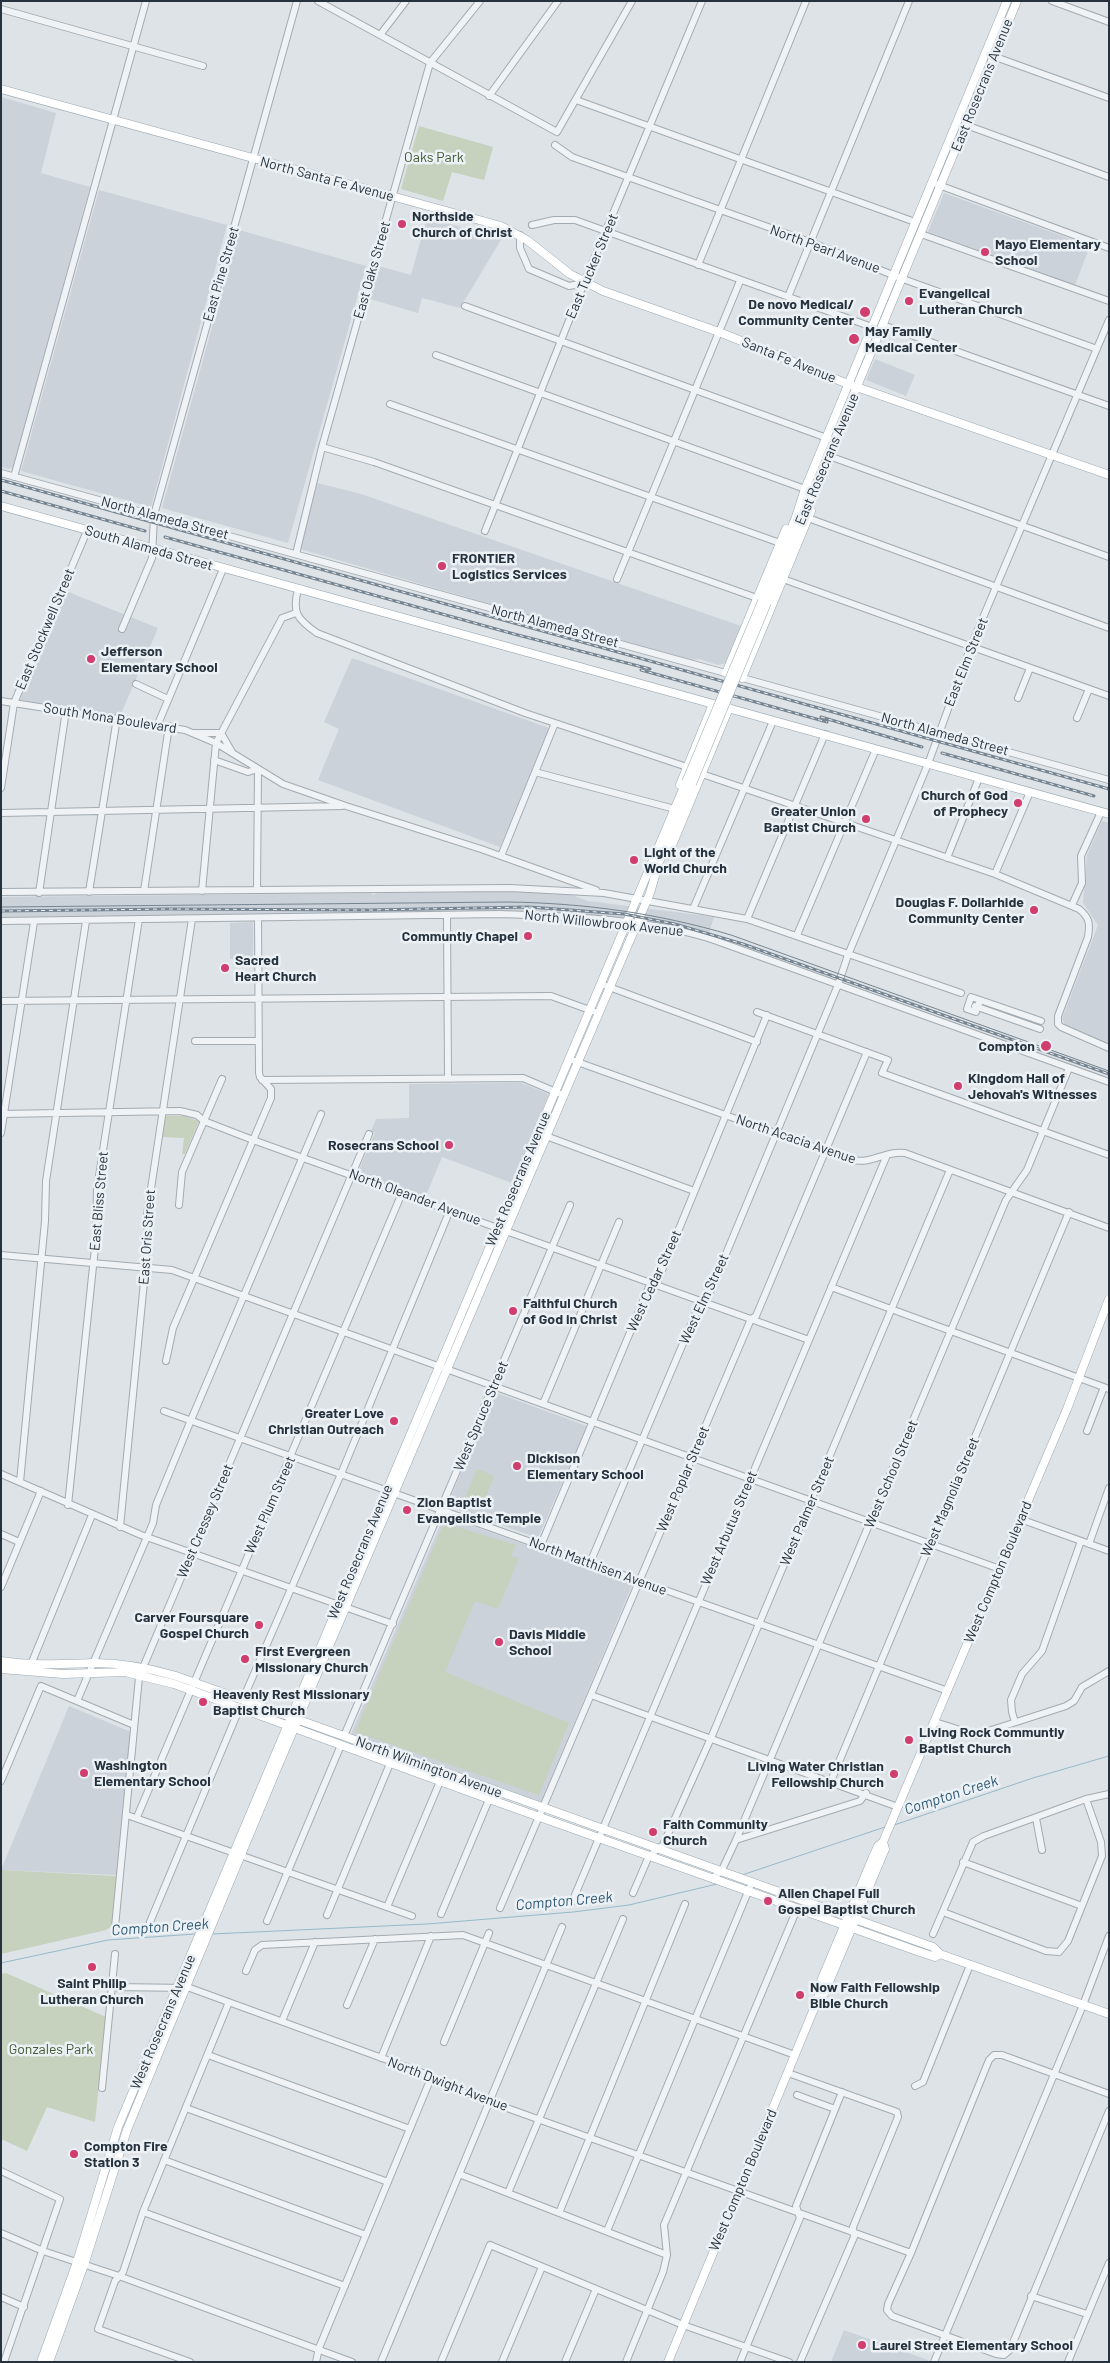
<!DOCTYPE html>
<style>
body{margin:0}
#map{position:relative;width:1110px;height:2363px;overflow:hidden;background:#dde3e7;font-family:Barlow,sans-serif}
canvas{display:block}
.frame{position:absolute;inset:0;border:2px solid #26333e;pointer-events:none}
</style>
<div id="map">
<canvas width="1110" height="2363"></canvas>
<div class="frame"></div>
</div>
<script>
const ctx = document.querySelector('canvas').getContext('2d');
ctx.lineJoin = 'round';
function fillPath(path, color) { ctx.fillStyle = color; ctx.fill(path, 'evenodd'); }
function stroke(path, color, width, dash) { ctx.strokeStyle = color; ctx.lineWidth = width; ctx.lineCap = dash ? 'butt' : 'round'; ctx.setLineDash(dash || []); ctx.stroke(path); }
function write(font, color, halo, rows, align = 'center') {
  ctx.font = font + ' Barlow,sans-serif'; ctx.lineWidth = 5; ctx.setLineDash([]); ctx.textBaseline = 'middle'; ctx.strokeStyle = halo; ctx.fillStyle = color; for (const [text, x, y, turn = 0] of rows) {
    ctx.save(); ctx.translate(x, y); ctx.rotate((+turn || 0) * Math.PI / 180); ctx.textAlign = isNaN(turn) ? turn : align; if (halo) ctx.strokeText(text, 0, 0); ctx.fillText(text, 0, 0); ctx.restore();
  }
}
const built = new Path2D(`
 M1,97l55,16 -15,60 49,14 -77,280 -5,2 -7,-2z
 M99,190l128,35 -76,282 -130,-36z
 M944,193l146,53 -15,39 -147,-53z
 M427,218l75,20 -42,70 -38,-10 -4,15 -48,-14 9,-33 32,9z
 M239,230l127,36 -78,277 -126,-35z
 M875,359l40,16 -9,21 -40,-16z
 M317,483l44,11 380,132 -15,37 -8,2 -19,-6 -12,2 -387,-112z
 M66,591l92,37 -38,88 -100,-16z
 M352,658l197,70 -49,119 -182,-67 21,-51 -15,-7z
 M1102,821l7,2v221l-43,-17 -4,-8 36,-94 -15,-22 4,-48z
 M548,891l6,4 9,-3 25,9 126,16 -6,19 -11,-3 -159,-20 -537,4v-20l370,-4 2,2 4,-2z
 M253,922v37h-23v-36z
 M521,1083l28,11 -37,89 -70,-26 -17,41 -68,-24 18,-41 -4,-2 5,-12 33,-1v-34z
 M494,1392l93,34 -49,112 -91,-32z
 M444,1516l189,67 -92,219 -190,-68z
 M69,1706l62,26 -14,143 -116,-5z
 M844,2330l84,30 -1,2h-96z`);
const green = new Path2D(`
 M419,126l74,21 -9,33 -32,-8 -9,29 -42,-12z
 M165,1116h20l14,5 -14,33h-3l2,-16 -22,-1z
 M477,1469l17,7 -13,33 -18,-7z
 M444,1523l72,22 -5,11 8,2 -21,51 -23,-8 -30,71 124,51 -30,72 -184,-63z
 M1,1870l115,6 -4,50 -6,4 -105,24z
 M6,1973l100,44 -11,105 -48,-15 -20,44 -26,-12v-165z`);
const stream = new Path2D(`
 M894,1825l139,-47 76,-22
 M742,1875l143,-48
 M212,1934l215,-10 146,-12 56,-7 88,-21
 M1,1963l107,-23 87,-6`);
const minor = new Path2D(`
 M318,1l239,131 75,-131
 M1052,1l57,21
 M1,9l202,57
 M380,35l26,-34
 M990,55l119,43
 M489,96l69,-95
 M576,100l339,122
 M966,125l143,52
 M555,145l17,12 238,85 93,37 194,70
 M936,184l173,64
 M532,225l22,-5h21l297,107
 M921,234l188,67
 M520,235v13l9,21 40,17 15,-3
 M698,265l108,-264
 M788,297l121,-296
 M465,306l370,135
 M883,325l226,81
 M436,355l369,134
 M390,404l390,139
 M322,447l52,15 383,136
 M829,456l280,101
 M1,473l728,201
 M14,477l132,-476
 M808,518l301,110
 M485,531l99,-248 118,-282
 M296,554l26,-107 108,-384 50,-62
 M617,579l123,-298
 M783,579l326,117
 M298,589c-6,24 -1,30 19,44l208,80 162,54
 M122,629l30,-71 2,-43 143,-514
 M739,677l370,103
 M136,684l32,15
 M1018,698l12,-30
 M1,701l184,29 31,13 67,41 63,22 135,43 115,41
 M1077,718l12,-29
 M158,724l65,-155
 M193,733h28l11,19
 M214,760l34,12 10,-3 -1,121
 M535,772l136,36
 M702,774l293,100 84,35c11,9 11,15 9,28l-30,79v8l3,3 48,21
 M1,788l13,-85 73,-172
 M1,813l341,-7
 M501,856l54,-133
 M947,858l32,-80
 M995,874l35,-82
 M144,891l25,-165
 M202,891l14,-148 66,-125 14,-5
 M1,892l509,-4 94,5 143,26 214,74
 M89,892l28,-174
 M39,893l27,-183
 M1072,905l10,-22 -1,-27 20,-44
 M693,909l80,-188
 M447,916l1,163
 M747,919l78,-185
 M1,921l500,-7c70,3 145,4 213,26l395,142
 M797,935l79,-186
 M601,984l156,58
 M980,1000l-4,12 -9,-3 4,-12 9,3 61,21
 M1,1001l550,-5 47,17
 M975,1006l65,23
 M757,1012l131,48 -6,13 227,82
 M195,1041h64
 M569,1059l279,100c24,7 36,-9 57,-6l204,75
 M262,1080l261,-2 40,17
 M1,1114l179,-3 17,4 7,6 49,19 556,200
 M1,1133l33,-211
 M546,1136l148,55
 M179,1205l3,-33 40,-93
 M1,1255l171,15 828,299
 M831,1287l278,102
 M166,1361l7,-33 98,-230v-9l-11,-12 -1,-4 -1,-154
 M543,1404l76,-182
 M164,1411l784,280
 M1087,1431l17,-44
 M1,1474l140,61 252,89
 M20,1482l25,-261 1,-40 40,-260
 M68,1505l28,-267 1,-49 42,-270
 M1020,1519l89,32
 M120,1527l28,-286 -1,-26 45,-296
 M1,1534l18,8
 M1089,1544l20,-56
 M541,1545l108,-258 9,-7 109,-265
 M590,1563l111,-262 7,-4 130,-312 10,-30 80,-191 43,-118 138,-326
 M1,1587l40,-96
 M30,1667l62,-152
 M591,1695l307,112
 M243,1699l98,-225 109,-264
 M77,1701l76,-178 3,-18 35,-85 130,-306
 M935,1722l41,13 90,-29 8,-5 8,-14 27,-16
 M1015,1722l-3,-10 -1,-12 11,-26 20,-23 39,-110
 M344,1736l226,-531
 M1,1781l40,-95 93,39
 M831,1781l238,-569
 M127,1815l285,101
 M137,1817l265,-624
 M1036,1818l6,32
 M736,1840l124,-39 6,-8
 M963,1862l119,44
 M712,1878l9,-6 15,-32 270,-640 21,-30 42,-102
 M633,1893l16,-37 14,-11 48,-107 239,-568
 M572,1902l315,-747
 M387,1907l57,-135
 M500,1908l251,-589 5,-3 111,-264
 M943,1912l103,39 13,1
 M441,1914l52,-124
 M327,1915l67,-161
 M267,1921l74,-176
 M150,1922l90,-215
 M115,1927l24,-250 230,-543
 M933,1934l40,-92 11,-6 102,-37 23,-5
 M1059,1952l9,-11 34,-85 -1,-14 -15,-43
 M246,1971l9,-21 7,-5 201,-10 332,120
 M113,1987l77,1 233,85 17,11 471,169
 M347,2005l28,-66
 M282,2021l33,-79
 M444,2042l45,-109
 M208,2055l202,74
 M381,2058l50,-122
 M788,2073l109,39 1,5 -45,110 1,10 -54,125
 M915,2086l8,-4 47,-117
 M102,2088l13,-134
 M1109,2094l-107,-39h-8l-5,5 -78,193 -23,51 -1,6 5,6 104,38 8,1 6,-5 99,-239
 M797,2095l38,14
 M186,2108l202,74
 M164,2160l202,75
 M1,2171l59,28 -56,163
 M459,2174l208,81
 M508,2193l115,-274
 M143,2212l202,74
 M559,2213l126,-309
 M607,2231l143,-344
 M1,2233l42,18 76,25 233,86
 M1031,2296l56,18
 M1,2297l23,10
 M190,2362l-92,-33 17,-48 8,-9 20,-60 86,-210
 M316,2362l3,-14 112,-270
 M381,2362l181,-435
 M441,2362l49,-117 193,80 106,37
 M502,2362l40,-95
 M565,2362l31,-73
 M626,2362l37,-90 4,-17 -3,-30 133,-316
 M740,2362l60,-144 -4,-12 46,-114
 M934,2362l149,-357 26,-69
 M1068,2362l41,-99`);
const major = new Path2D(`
 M1,89l500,137 26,14 43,34 33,17 116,41 129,52 261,91
 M1,506l1108,308
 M762,601l34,-84 9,-28 202,-488
 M767,603l250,-602
 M726,673l60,-144
 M742,678l69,-167
 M680,785l33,-81
 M668,855l61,-147
 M1,1661c31,5 61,3 92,2 28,0 56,5 83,13l757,271 7,7 169,60
 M1,1669l62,5 62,-2 49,12 315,115 428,152 18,6 5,-3
 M818,1999l6,-5 61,-145 -2,-7
 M41,2362l36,-100 41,-135 568,-1345
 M49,2362l35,-97 43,-135 39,-95 112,-269 372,-873 9,-31 33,-78
 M668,2362l150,-363 3,-18 52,-124 5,-11 5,-4 184,-433 42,-110`);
const tram = new Path2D(`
 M1,907l506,-5c77,1 150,11 224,33l378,136`);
const rail = new Path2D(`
 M1,480l1108,309
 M1,491l144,40
 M165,537l349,97 136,35
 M641,670l186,52
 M821,717l101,30
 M942,753l152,43
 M1,911l168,-2 200,1 160,-3 95,7 51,10 68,20 366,130`);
const majorBridge = new Path2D(`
 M686,782l76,-181
 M692,784l75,-181`);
const markers = [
 [402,224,5,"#d13d6d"],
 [985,252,5,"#d13d6d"],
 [909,301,5,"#d13d6d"],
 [865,312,6,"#d13d6d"],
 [854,339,6,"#d13d6d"],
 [442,566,5,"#d13d6d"],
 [91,659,5,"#d13d6d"],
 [1018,803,5,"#d13d6d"],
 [866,819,5,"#d13d6d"],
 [634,860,5,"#d13d6d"],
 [1034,910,5,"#d13d6d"],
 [528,936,5,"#d13d6d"],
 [225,968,5,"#d13d6d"],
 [1046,1046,6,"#d13d6d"],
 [958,1086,5,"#d13d6d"],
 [449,1145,5,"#d13d6d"],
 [513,1311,5,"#d13d6d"],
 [394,1421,5,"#d13d6d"],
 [517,1466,5,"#d13d6d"],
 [407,1510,5,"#d13d6d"],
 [259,1625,5,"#d13d6d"],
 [499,1642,5,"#d13d6d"],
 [245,1659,5,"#d13d6d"],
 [203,1702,5,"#d13d6d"],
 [909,1740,5,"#d13d6d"],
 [84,1773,5,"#d13d6d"],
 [894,1774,5,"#d13d6d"],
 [653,1832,5,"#d13d6d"],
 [768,1901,5,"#d13d6d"],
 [92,1967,5,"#d13d6d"],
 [800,1995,5,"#d13d6d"],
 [74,2154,5,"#d13d6d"],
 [862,2345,5,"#d13d6d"]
];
const streetNames = [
 ["East Rosecrans Avenue",982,85,-68],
 ["North Santa Fe Avenue",327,179,15],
 ["North Pearl Avenue",825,249,20],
 ["East Tucker Street",592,266,-67],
 ["East Oaks Street",372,270,-74],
 ["East Pine Street",221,274,-74],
 ["Santa Fe Avenue",789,360,22],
 ["East Rosecrans Avenue",827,459,-67],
 ["North Alameda Street",165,518,15],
 ["South Alameda Street",149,548,16],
 ["North Alameda Street",555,626,15],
 ["East Stockwell Street",45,629,-67],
 ["East Elm Street",966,662,-68],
 ["South Mona Boulevard",110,718,9],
 ["North Alameda Street",945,734,15],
 ["North Willowbrook Avenue",604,923,6],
 ["North Acacia Avenue",796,1139,19],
 ["West Rosecrans Avenue",518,1179,-67],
 ["North Oleander Avenue",415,1197,20],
 ["East Bliss Street",99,1201,-85],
 ["East Oris Street",147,1237,-86],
 ["West Cedar Street",654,1281,-65],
 ["West Elm Street",704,1299,-65],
 ["West Spruce Street",481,1416,-67],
 ["West School Street",891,1474,-67],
 ["West Poplar Street",683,1479,-67],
 ["West Magnolia Street",950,1497,-67],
 ["West Plum Street",270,1505,-66],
 ["West Palmer Street",807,1511,-67],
 ["West Cressey Street",205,1521,-67],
 ["West Arbutus Street",729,1528,-67],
 ["West Rosecrans Avenue",360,1552,-67],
 ["North Matthisen Avenue",598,1566,20],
 ["West Compton Boulevard",998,1572,-67],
 ["North Wilmington Avenue",429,1767,20],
 ["West Rosecrans Avenue",163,2022,-67],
 ["North Dwight Avenue",448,2084,21],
 ["West Compton Boulevard",743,2180,-67]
];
const parkNames = [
 ["Oaks Park",434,157],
 ["Gonzales Park",51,2049]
];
const poiNames = [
 ["Northside",412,216],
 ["Church of Christ",412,232],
 ["Mayo Elementary",995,244],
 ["School",995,260],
 ["Evangelical",919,293],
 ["Lutheran Church",919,309],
 ["De novo Medical/",854,304,"right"],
 ["Community Center",854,320,"right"],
 ["May Family",865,331],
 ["Medical Center",865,347],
 ["FRONTIER",452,558],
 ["Logistics Services",452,574],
 ["Jefferson",101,651],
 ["Elementary School",101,667],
 ["Church of God",1008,795,"right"],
 ["of Prophecy",1008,811,"right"],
 ["Greater Union",856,811,"right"],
 ["Baptist Church",856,827,"right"],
 ["Light of the",644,852],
 ["World Church",644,868],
 ["Douglas F. Dollarhide",1024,902,"right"],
 ["Community Center",1024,918,"right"],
 ["Communtiy Chapel",518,936,"right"],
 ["Sacred",235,960],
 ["Heart Church",235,976],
 ["Compton",1035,1046,"right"],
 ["Kingdom Hall of",968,1078],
 ["Jehovah's Witnesses",968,1094],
 ["Rosecrans School",439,1145,"right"],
 ["Faithful Church",523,1303],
 ["of God in Christ",523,1319],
 ["Greater Love",384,1413,"right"],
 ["Christian Outreach",384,1429,"right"],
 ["Dickison",527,1458],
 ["Elementary School",527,1474],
 ["Zion Baptist",417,1502],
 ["Evangelistic Temple",417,1518],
 ["Carver Foursquare",249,1617,"right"],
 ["Gospel Church",249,1633,"right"],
 ["Davis Middle",509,1634],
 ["School",509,1650],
 ["First Evergreen",255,1651],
 ["Missionary Church",255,1667],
 ["Heavenly Rest Missionary",213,1694],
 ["Baptist Church",213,1710],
 ["Living Rock Communtiy",919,1732],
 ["Baptist Church",919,1748],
 ["Washington",94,1765],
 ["Elementary School",94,1781],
 ["Living Water Christian",884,1766,"right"],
 ["Fellowship Church",884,1782,"right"],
 ["Faith Community",663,1824],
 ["Church",663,1840],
 ["Allen Chapel Full",778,1893],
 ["Gospel Baptist Church",778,1909],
 ["Saint Philip",92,1983,"center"],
 ["Lutheran Church",92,1999,"center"],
 ["Now Faith Fellowship",810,1987],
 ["Bible Church",810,2003],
 ["Compton Fire",84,2146],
 ["Station 3",84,2162],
 ["Laurel Street Elementary School",872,2345]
];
const waterNames = [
 ["Compton Creek",951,1795,-18],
 ["Compton Creek",564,1901,-5],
 ["Compton Creek",160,1927,-4]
];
fillPath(built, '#cbd2d9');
fillPath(green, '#c6d1be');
stroke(stream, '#96b8c9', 1);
stroke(minor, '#a2abb1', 8);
stroke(major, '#9ca9b3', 9);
stroke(minor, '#f0f3f6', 6);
stroke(major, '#fff', 8);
stroke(tram, '#768591', 1);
stroke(rail, '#768591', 3);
stroke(rail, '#ecf1f5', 1, [4]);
stroke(majorBridge, '#9ca9b3', 9, []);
stroke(majorBridge, '#fff', 8);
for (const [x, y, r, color] of markers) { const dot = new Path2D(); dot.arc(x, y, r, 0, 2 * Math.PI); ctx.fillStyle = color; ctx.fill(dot); stroke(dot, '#ecf1f5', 2); }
write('14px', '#26333e', '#ecf1f5', streetNames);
write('14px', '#415a33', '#ecf1f5', parkNames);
write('bold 14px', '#26333e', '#ecf1f5', poiNames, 'left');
write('italic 15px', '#2f5973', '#ecf1f5', waterNames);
</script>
